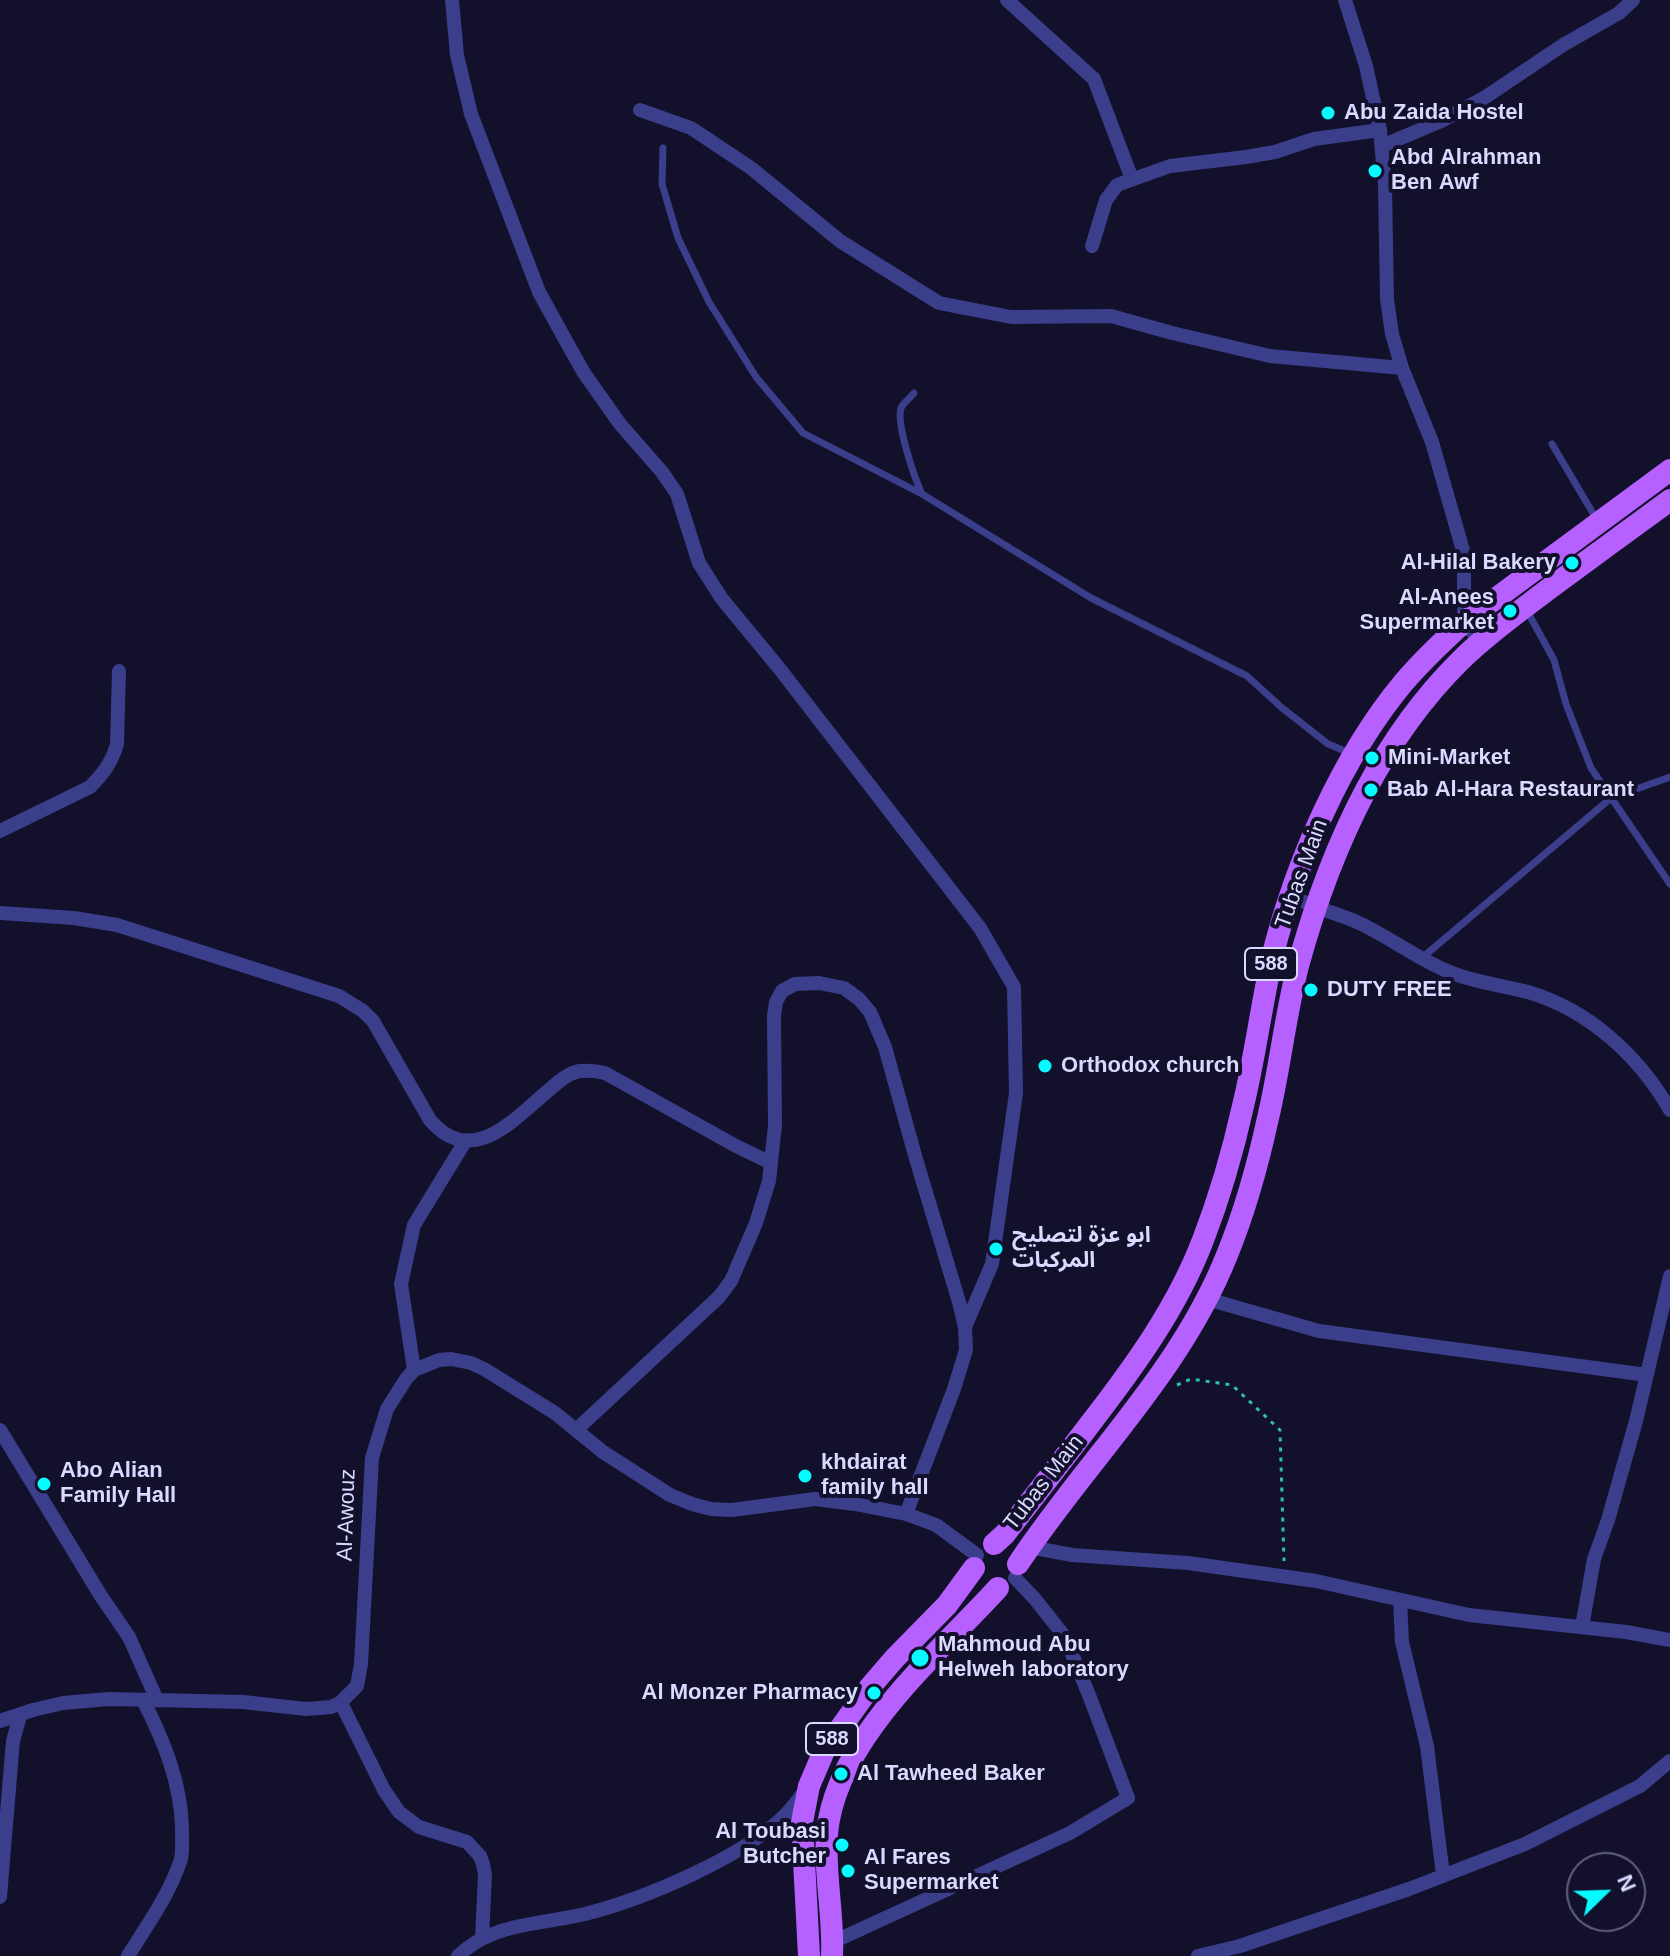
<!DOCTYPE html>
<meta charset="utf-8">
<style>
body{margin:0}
#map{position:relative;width:1670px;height:1956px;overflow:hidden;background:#12102a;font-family:Helvetica,sans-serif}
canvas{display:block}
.north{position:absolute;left:1566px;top:1852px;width:80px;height:80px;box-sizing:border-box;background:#12102a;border:2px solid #62607f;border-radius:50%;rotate:67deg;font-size:22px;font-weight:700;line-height:32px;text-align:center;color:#dad9ff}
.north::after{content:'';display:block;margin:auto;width:28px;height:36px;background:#05fbff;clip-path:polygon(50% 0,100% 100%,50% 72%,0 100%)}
</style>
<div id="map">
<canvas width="1670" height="1956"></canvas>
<div class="north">N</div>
</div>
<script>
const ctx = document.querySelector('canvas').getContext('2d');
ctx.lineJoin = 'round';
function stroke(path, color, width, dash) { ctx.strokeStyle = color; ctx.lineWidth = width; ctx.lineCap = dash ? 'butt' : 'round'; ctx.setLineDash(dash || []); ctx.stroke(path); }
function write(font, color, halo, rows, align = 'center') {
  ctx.font = font + ' Helvetica,"Noto Sans Arabic",sans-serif'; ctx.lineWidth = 8; ctx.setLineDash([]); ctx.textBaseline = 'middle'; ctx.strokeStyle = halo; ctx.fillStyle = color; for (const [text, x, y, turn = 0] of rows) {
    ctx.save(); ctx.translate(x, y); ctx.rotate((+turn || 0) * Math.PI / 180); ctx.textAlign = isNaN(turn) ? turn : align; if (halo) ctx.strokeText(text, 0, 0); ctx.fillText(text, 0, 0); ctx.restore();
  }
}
const path = new Path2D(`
 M1177,1385l14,-6 41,6 48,45 4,131`);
const service = new Path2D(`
 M663,148l-1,36 16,54 31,64 47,75 47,56 119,61 169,104 156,78 34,31 47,37 24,10
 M914,393c-3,4 -11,10 -13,15 -5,16 13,68 20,84
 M1552,444l45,76
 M1526,609l28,51 12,44 25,64 79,116
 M1423,957l188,-159 59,-21`);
const minor = new Path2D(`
 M452,0l5,55 14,59 68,178 32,58 13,23 36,51 42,48 15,22 22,69 23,36 57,69 201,260 34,59 2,106 -24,171 -27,63
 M1007,0l87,79 38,100
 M1345,0l21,66 14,64 5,56 2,113 5,35 10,34 30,74 32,112v68l17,20
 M640,110l51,18 60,40 89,73 99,62 72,14 100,-1 61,17 98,23 132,12
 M1382,146l59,-25 43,-23 79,-53 56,-32 14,-13
 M1092,246l14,-46 11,-15 53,-19 76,-9 29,-5 39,-13 66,-9
 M0,831l90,-44c13,-13 22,-25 27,-43l2,-73
 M1291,895c9,5 18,10 28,13 13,5 27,9 40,15 30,14 56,34 86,47 27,12 55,15 83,22 61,18 111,64 142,118
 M0,913l74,5 43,7 222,71 24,15 10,10 57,99c42,49 84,-1 119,-30 9,-8 19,-17 31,-19 9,-1 17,0 25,2l131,73 35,17
 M1207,1299l112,32 328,44
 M414,1370l-13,-86 13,-59 52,-85
 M0,1430l101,166 28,41 28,63
 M576,1430l143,-133 12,-16 25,-58 13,-42 6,-56 -1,-109 2,-14 6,-11 13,-7 24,-1 25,5 15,11 11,13 15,35 31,112 43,143 6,25 1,23 -12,39 -48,125
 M1030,1547l42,8 116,8 128,18 153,34 157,17 44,8
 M1400,1600l2,42 25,104 16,129
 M1582,1627l12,-68 14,-39 28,-99 34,-145
 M341,1703l43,87 15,22 20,15 48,15 13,14 3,8 2,11 -3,63
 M0,1721l33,-11 30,-7 46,-4 134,3 63,7 25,-2 9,-4 17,-17 4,-22 11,-206 15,-49 19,-30 8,-9 25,-10 12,-1 20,4 13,6 71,44 48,39 67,43 22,9 19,5 21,1 83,-11 40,5 51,10 30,11 41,30
 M0,1897l13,-156 7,-25
 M833,1942l237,-109 58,-35 -39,-103 -24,-58 -30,-38 -20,-21
 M128,1956c19,-31 42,-62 53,-97 2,-10 1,-21 1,-31 -1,-45 -18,-87 -39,-128
 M458,1956c35,-34 82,-31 127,-42 59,-15 160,-57 202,-101 7,-7 13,-16 19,-24
 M1198,1956l42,-10 169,-57 116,-45 115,-58 30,-25`);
const primary = new Path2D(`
 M994,1544l11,-10c28,-36 57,-73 85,-110 44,-57 87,-116 113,-184 17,-44 30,-89 40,-134 12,-49 18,-99 29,-148 23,-94 70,-202 132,-276 19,-22 39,-41 60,-60l206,-152
 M1018,1564c69,-104 162,-191 209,-309 18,-44 31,-91 41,-137 12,-50 17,-102 30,-152 30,-110 79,-223 162,-305 27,-27 60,-50 90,-73 40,-29 80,-59 120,-88
 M809,1956l-7,-134 7,-36 15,-35 46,-64 25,-29 52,-53 27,-37
 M832,1956c2,-41 -8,-81 -5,-122 8,-95 110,-179 171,-246`);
const markers = [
 [1328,113,8,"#05fbff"],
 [1375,171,8,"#05fbff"],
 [1572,563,8,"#05fbff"],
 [1510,611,8,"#05fbff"],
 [1372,758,8,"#05fbff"],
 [1371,790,8,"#05fbff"],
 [1311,990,8,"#05fbff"],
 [1045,1066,8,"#05fbff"],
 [996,1249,8,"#05fbff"],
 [805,1476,8,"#05fbff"],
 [44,1484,8,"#05fbff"],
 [920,1658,10,"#05fbff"],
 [874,1693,8,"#05fbff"],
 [841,1774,8,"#05fbff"],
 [842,1845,8,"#05fbff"],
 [848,1871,8,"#05fbff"]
];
const shields = [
 [1271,964,52],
 [832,1739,52]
];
const shieldNames = [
 ["588",1271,964],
 ["588",832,1739]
];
const poiNames = [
 ["Abu Zaida Hostel",1344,113],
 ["Abd Alrahman",1391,158],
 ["Ben Awf",1391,183],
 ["Al-Hilal Bakery",1556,563,"right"],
 ["Al-Anees",1494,598,"right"],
 ["Supermarket",1494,623,"right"],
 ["Mini-Market",1388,758],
 ["Bab Al-Hara Restaurant",1387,790],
 ["DUTY FREE",1327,990],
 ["Orthodox church",1061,1066],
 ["ابو عزة لتصليح",1012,1236],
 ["المركبات",1012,1261],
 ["khdairat",821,1463],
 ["family hall",821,1488],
 ["Abo Alian",60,1471],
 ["Family Hall",60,1496],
 ["Mahmoud Abu",938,1645],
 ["Helweh laboratory",938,1670],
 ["Al Monzer Pharmacy",858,1693,"right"],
 ["Al Tawheed Baker",857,1774],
 ["Al Toubasi",826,1832,"right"],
 ["Butcher",826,1857,"right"],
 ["Al Fares",864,1858],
 ["Supermarket",864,1883]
];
const streetNames = [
 ["Tubas Main",1302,874,-70],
 ["Tubas Main",1044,1483,-52],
 ["Al-Awouz",347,1515,-88]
];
stroke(path, '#2ebea9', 3, [4, 6]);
stroke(service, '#3b3e8a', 7);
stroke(minor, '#3b3e8a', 14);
stroke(primary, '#b660ff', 22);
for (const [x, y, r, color] of markers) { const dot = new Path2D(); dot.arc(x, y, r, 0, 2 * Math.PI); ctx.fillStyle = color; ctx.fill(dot); stroke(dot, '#12102a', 3); }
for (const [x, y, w] of shields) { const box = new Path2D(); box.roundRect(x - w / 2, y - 16, w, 32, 6); ctx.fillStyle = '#12102a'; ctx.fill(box); stroke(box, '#dad9ff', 2); }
write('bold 20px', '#dad9ff', null, shieldNames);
write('bold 22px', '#dad9ff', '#12102a', poiNames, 'left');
write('22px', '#dad9ff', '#12102a', streetNames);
</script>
